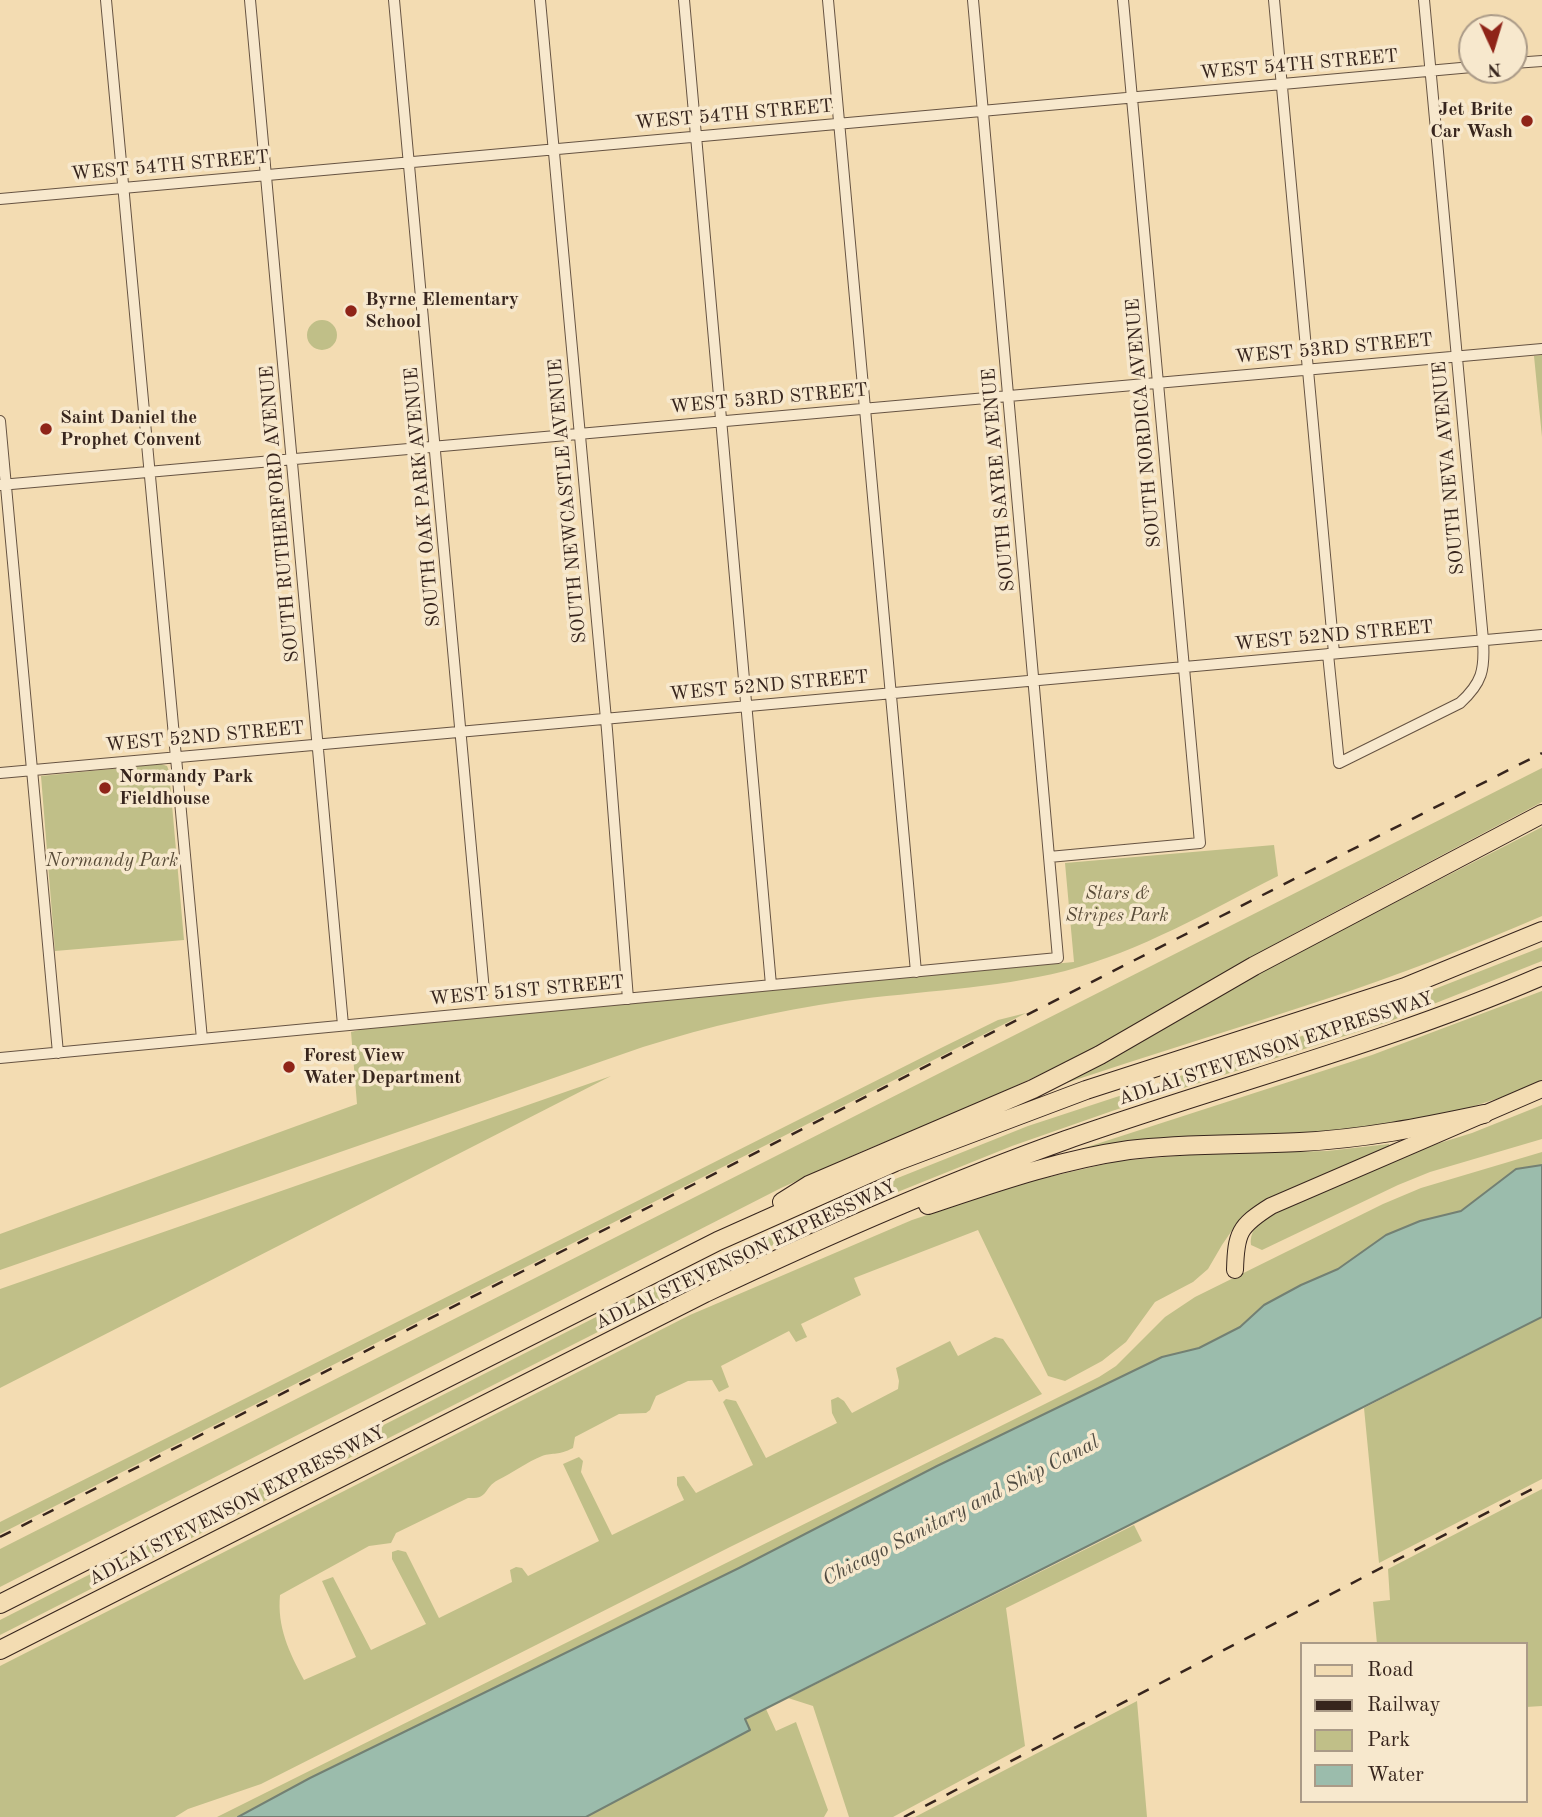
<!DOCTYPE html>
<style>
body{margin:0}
#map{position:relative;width:1542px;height:1817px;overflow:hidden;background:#f3dcb2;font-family:"Old Standard TT",serif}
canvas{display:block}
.legend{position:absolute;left:1300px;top:1642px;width:228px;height:161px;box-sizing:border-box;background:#f7e8cd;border:2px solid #aa9a87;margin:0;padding:9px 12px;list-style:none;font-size:21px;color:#37251d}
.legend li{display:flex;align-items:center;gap:14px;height:35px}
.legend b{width:35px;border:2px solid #aa9a87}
.north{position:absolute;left:1458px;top:14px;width:70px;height:70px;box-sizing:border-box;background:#f7e8cd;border:2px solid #aa9a87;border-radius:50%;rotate:176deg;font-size:19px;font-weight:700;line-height:28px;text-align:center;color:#37251d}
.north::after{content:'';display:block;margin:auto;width:24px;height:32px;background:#8f2418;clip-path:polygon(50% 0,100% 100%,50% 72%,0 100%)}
</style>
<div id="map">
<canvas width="1542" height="1817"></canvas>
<ul class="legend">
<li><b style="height:9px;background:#f3dcb2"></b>Road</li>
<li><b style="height:9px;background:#37251d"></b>Railway</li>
<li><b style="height:19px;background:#c0bf88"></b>Park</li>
<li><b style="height:19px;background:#9bbcac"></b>Water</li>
</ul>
<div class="north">N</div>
</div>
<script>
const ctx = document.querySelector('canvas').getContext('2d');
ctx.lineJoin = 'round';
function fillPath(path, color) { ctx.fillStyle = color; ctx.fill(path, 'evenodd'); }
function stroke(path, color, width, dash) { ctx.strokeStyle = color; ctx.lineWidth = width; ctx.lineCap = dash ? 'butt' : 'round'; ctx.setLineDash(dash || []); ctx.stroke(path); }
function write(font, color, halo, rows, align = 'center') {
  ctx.font = font + ' "Old Standard TT",serif'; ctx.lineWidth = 7; ctx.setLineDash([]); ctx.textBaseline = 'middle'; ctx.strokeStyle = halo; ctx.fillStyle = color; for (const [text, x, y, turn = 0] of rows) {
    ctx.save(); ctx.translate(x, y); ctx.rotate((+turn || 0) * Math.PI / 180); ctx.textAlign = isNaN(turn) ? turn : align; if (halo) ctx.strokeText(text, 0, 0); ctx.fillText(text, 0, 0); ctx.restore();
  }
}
const green = new Path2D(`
 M307 335a15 15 0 1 1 30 0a15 15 0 1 1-30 0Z
 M1542,355v82l-8,-81z
 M161,764l6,2 2,5 15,169 -129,11 -14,-175z
 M1542,768v34l-247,131 -202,117 -136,63 -92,37 -84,38 -781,399v-38z
 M1542,827v89c-72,31 -145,60 -219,84 -87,29 -174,55 -260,84v-2l224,-124z
 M1274,845l4,31c-69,35 -137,75 -213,95 -72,18 -146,20 -220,30 -70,10 -135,25 -202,46l-643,223v-36l357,-130 -6,-72 16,-4 707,-66 -9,-99z
 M1542,947v14l-154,61 -276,89 -100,35 -189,76 -93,43 -730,370v-15l663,-337 177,-82 188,-75 353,-116z
 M1542,991v91c-52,21 -105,36 -160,47l-303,24 -1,-3 294,-95z
 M1026,1013l-1026,521v-12l943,-475 55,-27z
 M611,1076l-611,312v-99z
 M1542,1105v34l-112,33 -32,13 -136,65 -11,-5c-2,-17 12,-26 24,-35l155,-64 42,-13z
 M1389,1144l1,6 -125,55 -28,18 -15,22 -14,24 -15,13 -38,20 -29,40 -24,19 -37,20 -17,-5 -70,-146 -124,48 7,17 -60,29 6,13 -11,5 -7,-11 -68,35 8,21 -10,5 -7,-12 -24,1 -32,15 -6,14 -4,3 -27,1 -44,23 -2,11c-15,8 -19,4 -31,8 -15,6 -30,17 -44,24 -16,9 -8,19 -30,18l-72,35 -5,10 -22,3 -89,49c-3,32 9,57 24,85l52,-23 -34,-76 11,-4 38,73 55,-26 -34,-65v-7l6,-2 8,2 33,66 73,-36 -2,-12 6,-3 6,1 6,8 71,-35 -36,-77 16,-7 4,4 -2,11 31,63 72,-35 -7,-15v-8l7,-1 12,17 57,-28 -30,-63 3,-3 10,2 30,57 71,-35 -5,-10 -1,-13 7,-3 6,4 8,12 46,-24 1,-8 -3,-13 54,-27 8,15 37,-19 8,2 39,55 -312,153 -469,237 -73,25 -13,8h-175v-151l690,-351 222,-95 111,-37 95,-22 82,-7 127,-3z
 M1542,1152v13l-26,4 -55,42 -41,10 -34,14 -48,34 -37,16 -37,20 -24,22 -41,21 -37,9 -225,109 -198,102 -429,210 -72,39h-21l882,-440 17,-11 49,-49 30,-20 188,-93 38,-16z
 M1542,1317v162l-163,84 -15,-155z
 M1542,1489v217l-16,1v-63h-149l-4,-42 17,-2 -2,-31z
 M1134,1525l8,16 -136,67 19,138 -132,71h-44l-36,-111 -25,-8z
 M1137,1701l10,116h-232z
 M766,1709l10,22 20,-9 32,88 -4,7h-238l164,-87 -5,-11z`);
const water = new Path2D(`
 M1542,1165v152l-797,402 5,11 -164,87h-348l72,-39 429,-210 198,-102 225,-109 37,-9 41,-21 24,-22 37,-20 37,-16 48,-34 34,-14 41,-10 55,-42z`);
const minor = new Path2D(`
 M106,0l96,1039
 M250,0l93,1025
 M394,0l90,991
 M540,0l67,730 21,269
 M684,0l87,985
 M828,0l88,972
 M1274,0l60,653
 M1514,63l28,-2
 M0,199l1472,-132
 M0,421l58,632
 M0,485l1542,-136
 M1328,654l11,109 121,-60c22,-20 25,-33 23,-63l-59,-640
 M0,773l1542,-138
 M1049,857l151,-14 -77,-843
 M0,1058l1058,-100 -85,-958`);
const primary = new Path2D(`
 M1235,1270c1,-37 4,-44 36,-64l271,-117`);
const motorway = new Path2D(`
 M782,1202l27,-17 224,-96 67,-34 154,-89 288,-152
 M928,1205c66,-22 131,-45 201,-55 56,-7 114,-5 171,-8 62,-3 123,-15 184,-28
 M0,1604l718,-363 177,-79 191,-72 319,-103 137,-56
 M0,1650l705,-357c118,-56 238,-109 361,-153 159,-56 321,-97 476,-164`);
const rail = new Path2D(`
 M0,1537l1542,-784
 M904,1817l638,-333`);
const markers = [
 [1527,121,7,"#8f2418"],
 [351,311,7,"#8f2418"],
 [46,429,7,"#8f2418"],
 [105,788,7,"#8f2418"],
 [289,1067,7,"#8f2418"]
];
const streetNames = [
 ["WEST 54TH STREET",1299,65,-5],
 ["WEST 54TH STREET",734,115,-5],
 ["WEST 54TH STREET",170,166,-5],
 ["WEST 53RD STREET",1334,349,-5],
 ["WEST 53RD STREET",769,399,-5],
 ["SOUTH NORDICA AVENUE",1144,423,-95],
 ["SOUTH NEVA AVENUE",1449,468,-95],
 ["SOUTH SAYRE AVENUE",999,480,-95],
 ["SOUTH OAK PARK AVENUE",423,497,-95],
 ["SOUTH NEWCASTLE AVENUE",568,501,-95],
 ["SOUTH RUTHERFORD AVENUE",280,514,-95],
 ["WEST 52ND STREET",1334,636,-5],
 ["WEST 52ND STREET",769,686,-5],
 ["WEST 52ND STREET",205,737,-5],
 ["WEST 51ST STREET",527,991,-5],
 ["ADLAI STEVENSON EXPRESSWAY",1276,1049,-18],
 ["ADLAI STEVENSON EXPRESSWAY",746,1255,-25],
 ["ADLAI STEVENSON EXPRESSWAY",237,1506,-27]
];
const poiNames = [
 ["Jet Brite",1513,110,"right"],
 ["Car Wash",1513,132,"right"],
 ["Byrne Elementary",365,300],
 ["School",365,322],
 ["Saint Daniel the",60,418],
 ["Prophet Convent",60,440],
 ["Normandy Park",119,777],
 ["Fieldhouse",119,799],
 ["Forest View",303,1056],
 ["Water Department",303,1078]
];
const parkNames = [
 ["Normandy Park",112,861],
 ["Stars &",1117,894],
 ["Stripes Park",1117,916]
];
const waterNames = [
 ["Chicago Sanitary and Ship Canal",961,1511,-27]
];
fillPath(green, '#c0bf88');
fillPath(water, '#9bbcac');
stroke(water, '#738073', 2);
stroke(minor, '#665342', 12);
stroke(primary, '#37251d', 18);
stroke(motorway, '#37251d', 20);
stroke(minor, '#f7e8cd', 10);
stroke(primary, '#f3dcb2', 16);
stroke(motorway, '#f3dcb2', 18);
stroke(rail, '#37251d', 2.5, [12, 12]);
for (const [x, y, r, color] of markers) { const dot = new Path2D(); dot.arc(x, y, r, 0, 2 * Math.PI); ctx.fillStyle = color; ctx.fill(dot); stroke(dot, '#f7e8cd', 2.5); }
write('19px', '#37251d', '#f7e8cd', streetNames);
write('bold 19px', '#37251d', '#f7e8cd', poiNames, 'left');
write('italic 19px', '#594c38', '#f7e8cd', parkNames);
write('italic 21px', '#504b41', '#f7e8cd', waterNames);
</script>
